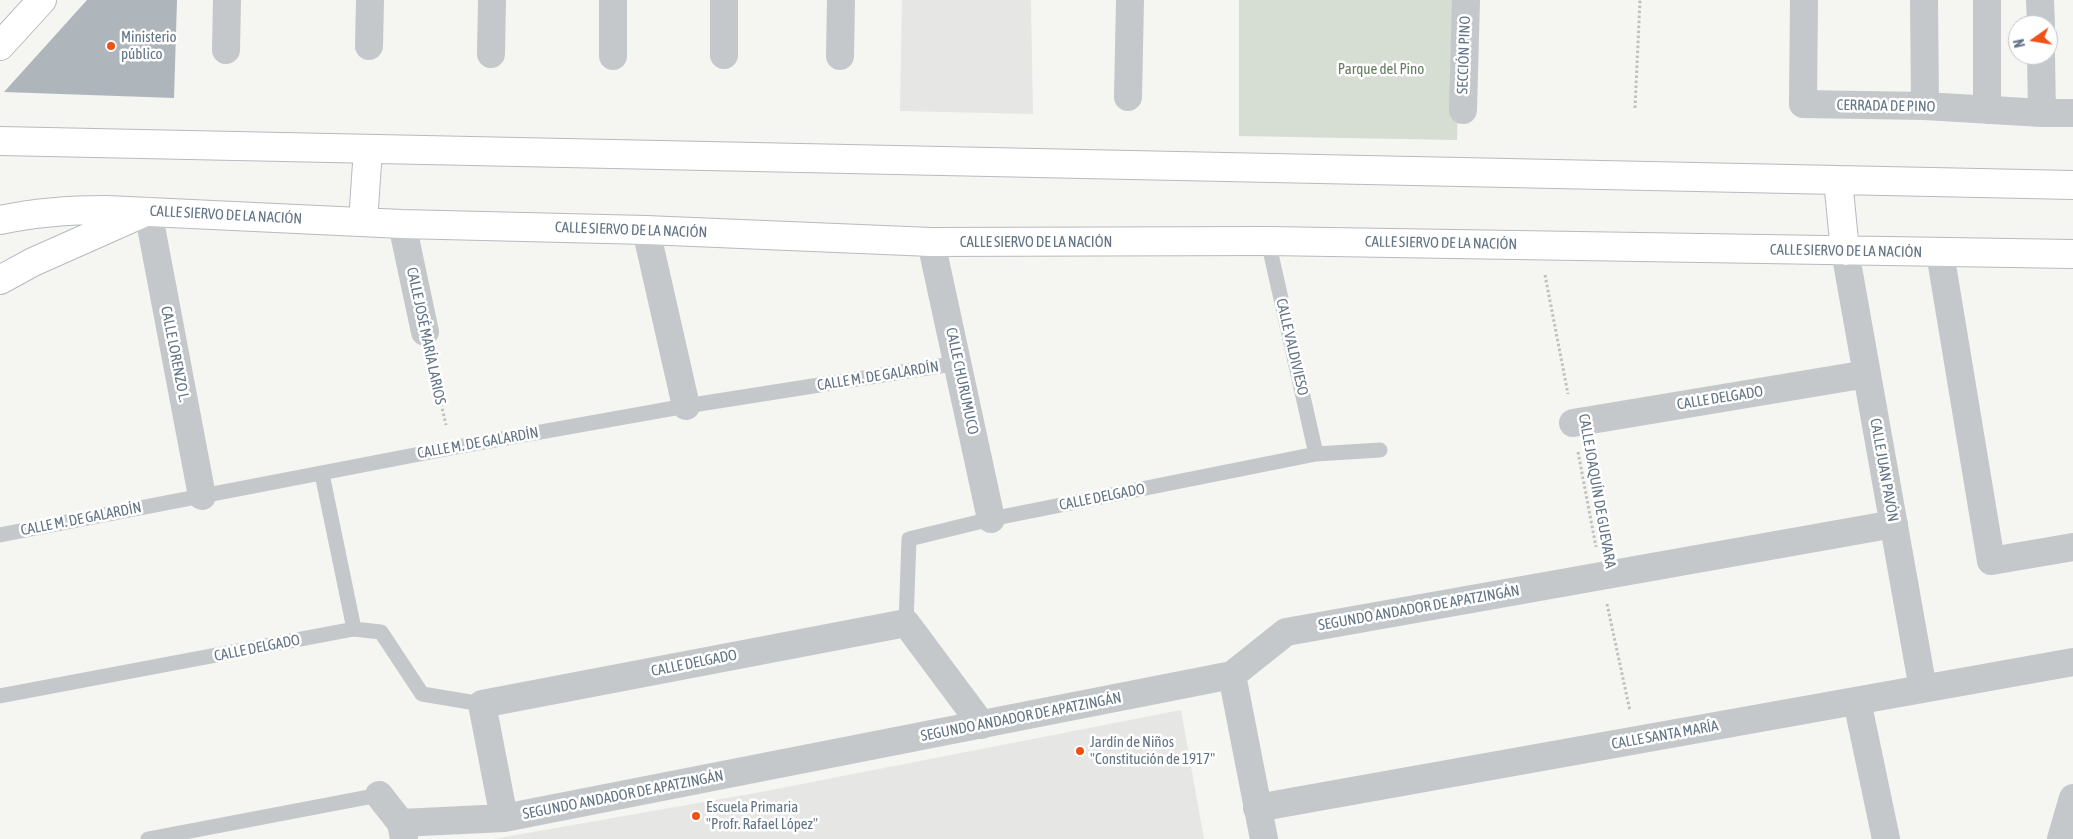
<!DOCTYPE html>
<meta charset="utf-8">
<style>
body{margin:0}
#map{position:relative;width:2073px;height:839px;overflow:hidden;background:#f5f5f1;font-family:"Asap Condensed",sans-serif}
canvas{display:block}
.north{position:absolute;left:2008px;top:15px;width:50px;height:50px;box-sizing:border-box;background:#fff;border:1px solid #c0c7ce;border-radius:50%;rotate:257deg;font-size:14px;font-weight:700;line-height:20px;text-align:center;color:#627485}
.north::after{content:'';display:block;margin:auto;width:18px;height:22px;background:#f05117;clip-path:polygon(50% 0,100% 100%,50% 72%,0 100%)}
</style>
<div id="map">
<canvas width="2073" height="839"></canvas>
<div class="north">N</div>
</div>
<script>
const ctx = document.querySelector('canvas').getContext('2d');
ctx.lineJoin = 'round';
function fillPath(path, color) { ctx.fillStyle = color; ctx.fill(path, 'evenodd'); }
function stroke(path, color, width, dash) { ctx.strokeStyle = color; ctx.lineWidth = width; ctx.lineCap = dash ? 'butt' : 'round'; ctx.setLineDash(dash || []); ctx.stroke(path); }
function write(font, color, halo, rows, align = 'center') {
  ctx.font = font + ' "Asap Condensed",sans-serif'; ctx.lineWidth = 5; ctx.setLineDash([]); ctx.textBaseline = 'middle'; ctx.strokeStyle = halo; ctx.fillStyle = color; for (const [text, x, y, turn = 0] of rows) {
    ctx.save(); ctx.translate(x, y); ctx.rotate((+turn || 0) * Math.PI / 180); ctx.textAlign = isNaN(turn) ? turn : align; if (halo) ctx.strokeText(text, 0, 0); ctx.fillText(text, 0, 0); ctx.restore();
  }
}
const built = new Path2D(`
 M902,0h129l2,114 -133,-3z
 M1181,710l23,129h-711l268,-47z`);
const green = new Path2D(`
 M1239,0h221l-3,140 -218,-4z`);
const building = new Path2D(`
 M87,0h90l-3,98 -170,-6z`);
const path = new Path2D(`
 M1635,108l5,-108
 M1545,275l23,119
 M431,360l15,65
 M1578,452l18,95
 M1607,604l23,107`);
const lane = new Path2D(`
 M1268,241l48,213
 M322,474l32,155
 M0,535l451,-87 235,-42 273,-43
 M906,623l3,-84 82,-20 325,-65 64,-4
 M0,696l354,-67 27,3 41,62 60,10
 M148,839l231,-44`);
const street = new Path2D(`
 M1804,0l-1,104 122,2 117,7h31
 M1924,0l1,106
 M2040,0l1,25
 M369,46l1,-46
 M226,50l1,-50
 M491,54l1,-54
 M724,55v-55
 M2041,55l1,58
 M613,56v-56
 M840,56l1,-56
 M1128,97l2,-97
 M1463,110l3,-110
 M1987,110v-110
 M148,211l54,285
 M402,224l23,108
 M646,230l40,176
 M931,242l60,277
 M1845,251l78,438
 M1940,253l51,308 82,-14
 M1573,423l294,-49
 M1232,675l32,164
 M1857,701l29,138
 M379,795l22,28 3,16
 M1257,808l816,-146
 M504,818l-22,-114 424,-81 76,102
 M401,823l103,-5 728,-143 54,-43 608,-108
 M2061,839l12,-41`);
const secondary = new Path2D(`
 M0,46l42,-46
 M0,141l2073,44
 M1838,180l7,71
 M0,220c36,-8 70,-10 107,-10l295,14 244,6 285,12 337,-1 805,13
 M363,222l5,-73
 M0,280l33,-18 108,-48`);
const markers = [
 [111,46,5,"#f05117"],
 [1080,751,5,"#f05117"],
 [696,816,5,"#f05117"]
];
const poiNames = [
 ["Ministerio",121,37],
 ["público",121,54],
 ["Jardín de Niños",1090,742],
 ["\"Constitución de 1917\"",1090,759],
 ["Escuela Primaria",706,807],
 ["\"Profr. Rafael López\"",706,824]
];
const streetNames = [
 ["SECCIÓN PINO",1464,55,-88],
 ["CERRADA DE PINO",1886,106,1],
 ["CALLE SIERVO DE LA NACIÓN",226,215,3],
 ["CALLE SIERVO DE LA NACIÓN",631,230,2],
 ["CALLE SIERVO DE LA NACIÓN",1036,242],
 ["CALLE SIERVO DE LA NACIÓN",1441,243,1],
 ["CALLE SIERVO DE LA NACIÓN",1846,251,1],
 ["CALLE JOSÉ MARÍA LARIOS",426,336,78],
 ["CALLE VALDIVIESO",1292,347,77],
 ["CALLE LORENZO L.",175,354,79],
 ["CALLE M. DE GALARDÍN",878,376,-9],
 ["CALLE CHURUMUCO",962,381,78],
 ["CALLE DELGADO",1720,398,-9],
 ["CALLE M. DE GALARDÍN",478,443,-10],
 ["CALLE JUAN PAVÓN",1884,470,80],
 ["CALLE JOAQUÍN DE GUEVARA",1597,491,80],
 ["CALLE DELGADO",1102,497,-11],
 ["CALLE M. DE GALARDÍN",81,519,-11],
 ["SEGUNDO ANDADOR DE APATZINGÁN",1419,608,-10],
 ["CALLE DELGADO",257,648,-11],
 ["CALLE DELGADO",694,663,-11],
 ["SEGUNDO ANDADOR DE APATZINGÁN",1021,717,-11],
 ["CALLE SANTA MARÍA",1665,735,-10],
 ["SEGUNDO ANDADOR DE APATZINGÁN",623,795,-11]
];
const parkNames = [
 ["Parque del Pino",1381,69]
];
fillPath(built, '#e6e7e5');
fillPath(green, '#d6ddd2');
fillPath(building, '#aeb5bb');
stroke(secondary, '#b6bbc0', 30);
stroke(path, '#bec0c2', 3, [2.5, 2.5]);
stroke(lane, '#c4c8cb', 15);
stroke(street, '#c4c8cb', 28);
stroke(secondary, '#fff', 28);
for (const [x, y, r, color] of markers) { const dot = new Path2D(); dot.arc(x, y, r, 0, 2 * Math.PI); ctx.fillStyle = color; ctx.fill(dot); stroke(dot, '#fff', 2); }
write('15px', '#627485', '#fff', poiNames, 'left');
write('15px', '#627485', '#fff', streetNames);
write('15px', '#667b61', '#fff', parkNames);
</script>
